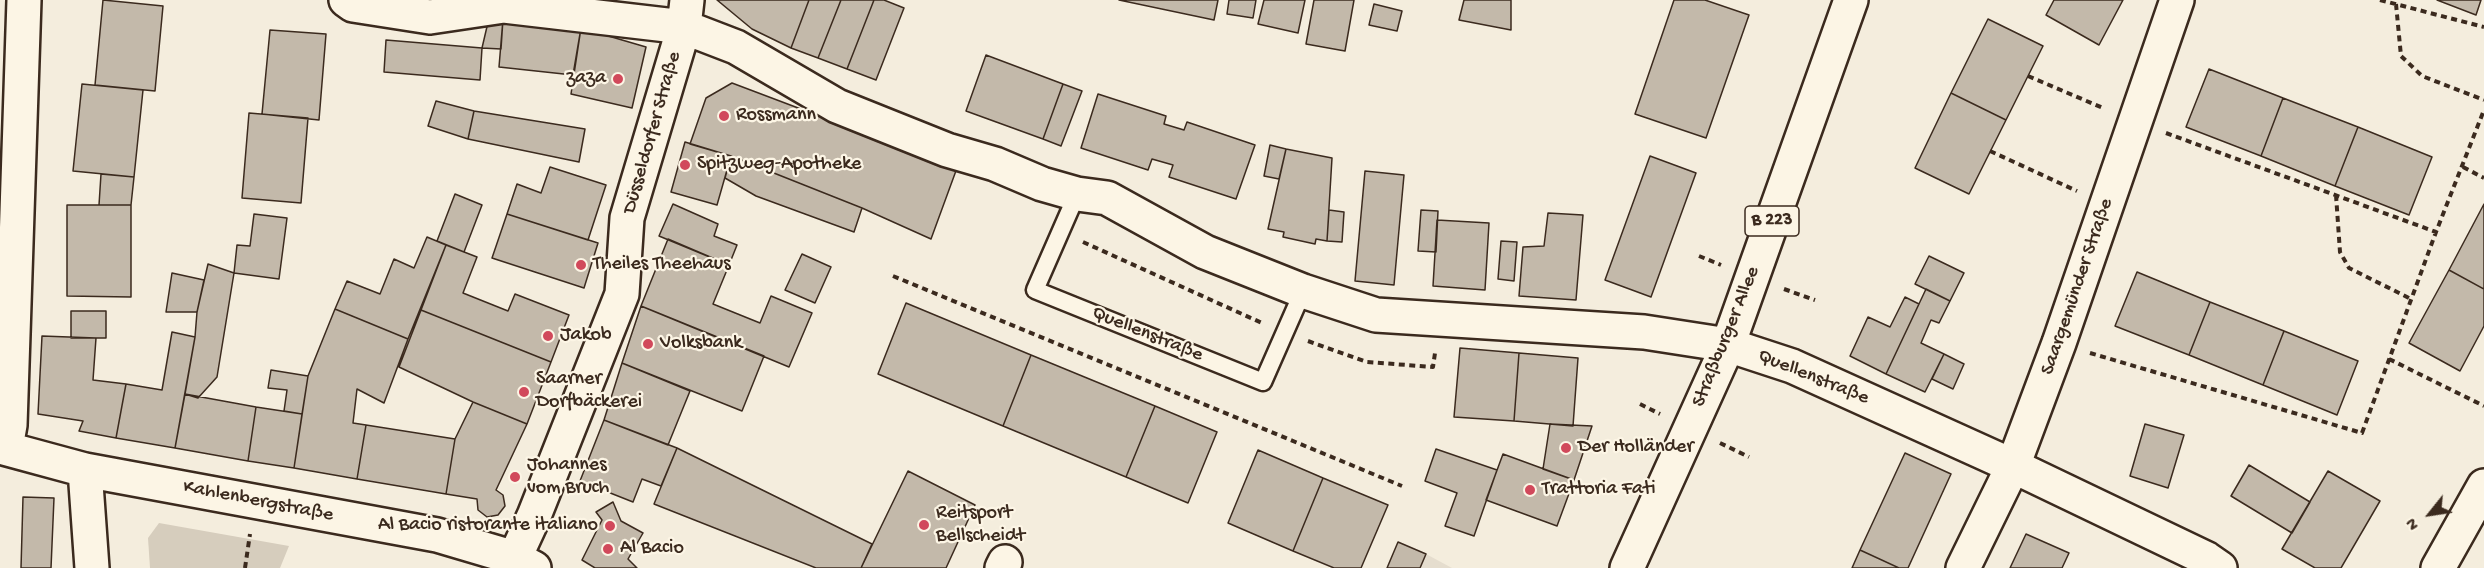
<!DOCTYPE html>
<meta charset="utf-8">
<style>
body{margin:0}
#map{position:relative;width:2484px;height:568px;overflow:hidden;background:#f4eddd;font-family:"Gochi Hand",sans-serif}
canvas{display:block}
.north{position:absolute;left:2400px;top:484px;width:60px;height:60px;-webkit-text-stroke:4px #fcf5e5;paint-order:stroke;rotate:240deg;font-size:16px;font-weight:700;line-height:24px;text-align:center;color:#3b2a1e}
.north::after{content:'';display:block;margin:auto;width:21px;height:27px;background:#3b2a1e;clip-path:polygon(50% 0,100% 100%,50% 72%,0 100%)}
</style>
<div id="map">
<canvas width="2484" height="568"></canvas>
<div class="north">N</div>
</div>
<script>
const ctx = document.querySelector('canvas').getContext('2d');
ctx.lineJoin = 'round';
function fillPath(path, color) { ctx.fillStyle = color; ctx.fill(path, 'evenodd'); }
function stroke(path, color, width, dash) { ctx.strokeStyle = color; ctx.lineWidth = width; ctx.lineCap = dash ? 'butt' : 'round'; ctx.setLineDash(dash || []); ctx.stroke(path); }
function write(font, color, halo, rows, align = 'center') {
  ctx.font = font + ' "Gochi Hand",sans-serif'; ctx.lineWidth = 4.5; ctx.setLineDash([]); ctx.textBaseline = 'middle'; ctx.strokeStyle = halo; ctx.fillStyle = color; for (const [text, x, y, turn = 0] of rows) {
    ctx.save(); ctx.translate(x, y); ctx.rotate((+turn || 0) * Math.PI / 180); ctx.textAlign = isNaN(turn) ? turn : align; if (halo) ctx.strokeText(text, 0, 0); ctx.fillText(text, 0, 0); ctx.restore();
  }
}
const built = new Path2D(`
 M1398,542l28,12 26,14h-64z`);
const green = new Path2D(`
 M159,523l130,23 -9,22h-130l-2,-30z`);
const building = new Path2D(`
 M103,0l60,6 -8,85 -60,-6z
 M717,0h92l-18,48 -39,-19z
 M809,0h32l-23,58 -27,-10z
 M841,0h33l-27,69 -29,-11z
 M874,0h10l20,8 -28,72 -29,-11z
 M1119,0h99l-4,20z
 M1229,0h27l-3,18 -26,-4z
 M1264,0h41l-7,33 -40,-9z
 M1314,0h40l-9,51 -39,-7z
 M1464,0h47v30l-52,-10z
 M1674,0h31l44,15 -43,123 -71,-24z
 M2054,0h69l-24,45 -53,-30z
 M2437,0h44l-5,15z
 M1374,4l28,7 -5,20 -28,-6z
 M489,18l14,1 -2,30 -19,-1z
 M503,19l78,9 -8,47 -74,-8z
 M1988,19l55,27 -37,74 -55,-27z
 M581,28l65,19 -14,61 -61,-14z
 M270,30l56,4 -7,86 -57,-6z
 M386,40l96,8 -2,32 -96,-8z
 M986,55l77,29 -20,55 -77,-28z
 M2209,69l74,29 -22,58 -75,-29z
 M732,83l225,85 -26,71 -69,-31 -131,-52 -41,-12 16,-46z
 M82,84l61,6 -9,87 -61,-6z
 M1063,84l19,7 -21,55 -18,-7z
 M1951,93l55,27 -37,74 -54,-26z
 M1098,94l68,22 -2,8 20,6 3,-8 68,23 -19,54 -67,-22 4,-12 -21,-6 -4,11 -67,-22z
 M2283,98l75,29 -23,59 -74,-30z
 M436,101l38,10 -6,28 -40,-13z
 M474,111l111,18 -6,33 -111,-23z
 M249,113l59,5 -7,85 -59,-5z
 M2358,127l74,30 -23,58 -74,-29z
 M685,142l46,14 -14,49 -46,-13z
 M1270,145l16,4 -7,30 -15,-3z
 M1286,149l46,9 -5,83 -11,-2 -1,5 -32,-7 1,-5 -16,-3z
 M731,156l131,52 -8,24 -98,-36 -31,-18z
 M1650,156l46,17 -45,124 -46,-17z
 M550,167l56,18 -18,55 -81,-26 10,-30 24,9z
 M1365,171l39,4 -10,110 -39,-4z
 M101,174l33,3 -3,28h-32z
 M455,194l27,11 -18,47 -27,-11z
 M673,204l45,20 -4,12 23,9 -8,20 -70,-29z
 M2484,204v85l-35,-19z
 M67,205h64v92l-64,-1z
 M1329,210l15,2 -2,30 -15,-1z
 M1421,210l17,1 -2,41 -18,-1z
 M1548,213l35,2 -7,85 -57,-4 4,-49 21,-1z
 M254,214l33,4 -8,61 -45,-6 3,-28 13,1z
 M507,214l91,29 -14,45 -92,-30z
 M1437,220l52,3 -4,67 -52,-4z
 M427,237l19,8 -38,94 -73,-30 12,-28 33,13 14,-35 20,9z
 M668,239l61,26 -16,39 47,19 11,-27 41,17 -23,54 -148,-61z
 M1501,241l16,1 -3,39 -16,-2z
 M446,245l31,12 -14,36 45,18 7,-17 54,21 -18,47 -130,-52z
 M802,254l29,13 -16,36 -30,-13z
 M1929,256l35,17 -14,28 -35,-17z
 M208,264l26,9 -17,104 -19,21 -13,-4 10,-57 2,-25z
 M2449,270l35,19v37l-24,45 -51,-28z
 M2137,272l73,30 -21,53 -74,-29z
 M172,273l32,7 -7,32h-31z
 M1926,289l24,12 -11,22 -8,-3 -10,23 23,11 -19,38 -39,-18z
 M1905,297l14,7 -33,70 -36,-18 18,-39 22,10z
 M2210,302l74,29 -21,54 -74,-30z
 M906,303l125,52 -28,71 -125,-52z
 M641,306l123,50 -22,55 -120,-48z
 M335,309l73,30 -24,64 -27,-14 -4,34 13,2 -9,54 -63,-11 14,-92z
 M421,310l130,52 -24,62 -54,-22 -74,-35z
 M71,311h35v27h-35z
 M2284,331l74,30 -21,54 -74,-30z
 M172,332l23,5 -20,111 -59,-10 10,-54 36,6z
 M42,336l54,2 -3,42 33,4 -10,54 -37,-7 4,-10 -45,-7z
 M1460,348l59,5 -5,68 -60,-4z
 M1519,353l59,5 -5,68 -59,-5z
 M1944,354l20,10 -11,25 -21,-10z
 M1031,355l124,51 -29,71 -123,-51z
 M622,363l68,28 -22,54 -64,-25z
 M271,370l37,6 -6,38 -18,-3 3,-21 -19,-2z
 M185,394l71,13 -8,54 -73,-13z
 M473,402l54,22 -31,66 7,5 2,11 -7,9 -11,2 -9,-7 -1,-11 -31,-5 9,-55z
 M1155,406l62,26 -29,71 -62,-26z
 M256,407l46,7 -8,54 -46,-7z
 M604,420l73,28 -16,38 -19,-7 -9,23 -53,-21z
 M1550,424l42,2 -18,54 -31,-11z
 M2145,424l39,11 -16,53 -38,-12z
 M366,425l89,14 -9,55 -89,-15z
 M677,448l195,96 -11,24h-45l-162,-64z
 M1436,449l61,21 -23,66 -29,-10 12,-33 -32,-12z
 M1258,450l65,28 -30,73 -65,-28z
 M1905,453l46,21 -43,94h-9l-39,-18z
 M1503,454l71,26 -17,46 -71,-26z
 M2249,465l61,37 -18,31 -61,-37z
 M908,471l67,34 -29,63h-85z
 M2328,471l52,30 -39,67h-26l-33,-19z
 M1323,478l65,27 -27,63h-27l-41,-17z
 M23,497l31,1 -3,70h-30z
 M613,502l8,19 22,12 -15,26 9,9h-42l-13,-8 20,-40 -6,-8z
 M2026,534l43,19 -7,15h-52z
 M1398,542l28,12 -6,14h-33z
 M1860,550l39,18h-47z`);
const path = new Path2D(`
 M2380,0l104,27
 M2396,4l5,52 21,20 62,24
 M2028,76l75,32
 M2166,133l270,99
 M1990,151l87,40
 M2463,167l21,11
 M2336,195l4,57 9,16 62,31
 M1083,242l179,81
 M1699,256l22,9
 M893,276l509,210
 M1784,289l31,11
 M1308,341l59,21 66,5 2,-14
 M2090,353l272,80 74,-201 48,-122
 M2389,359l95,47
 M1640,404l20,10
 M1720,443l29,14
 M245,568l5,-34`);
const lane = new Path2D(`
 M1077,194l-42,96 228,92 40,-91`);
const street = new Path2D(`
 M346,0l7,5 77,12 74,-11 180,21 52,20 101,59 110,44 48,14 47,20 35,10 30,4 98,54 98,39 73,24 268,17 84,13 64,21 221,100 194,93 13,9
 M0,447l85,23 352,65 78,23 19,10
 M6,448l4,-23 14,-425
 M85,470l7,98
 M510,568l24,-52 88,-222 5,-76 57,-191 3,-27
 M1002,568l3,-6
 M1963,568l50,-102 46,-123 118,-343
 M2438,568l46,-82`);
const primary = new Path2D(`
 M1627,568l101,-223 123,-345`);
const markers = [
 [618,79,6,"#d1495b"],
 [724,116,6,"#d1495b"],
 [685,165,6,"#d1495b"],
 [581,265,6,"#d1495b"],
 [548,336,6,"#d1495b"],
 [648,344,6,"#d1495b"],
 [524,392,6,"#d1495b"],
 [1566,448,6,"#d1495b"],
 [515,477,6,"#d1495b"],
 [1530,490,6,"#d1495b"],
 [924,525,6,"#d1495b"],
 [610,526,6,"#d1495b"],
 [608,549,6,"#d1495b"]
];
const shields = [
 [1772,221,54]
];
const shieldNames = [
 ["B 223",1772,221]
];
const poiNames = [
 ["zaza",606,79,"right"],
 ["Rossmann",736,116],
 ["Spitzweg-Apotheke",697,165],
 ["Theiles Theehaus",593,265],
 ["Jakob",560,336],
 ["Volksbank",660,344],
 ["Saarner",536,380],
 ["Dorfbäckerei",536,403],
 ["Der Holländer",1578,448],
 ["Johannes",527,466],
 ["vom Bruch",527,489],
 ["Trattoria Fati",1542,490],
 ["Reitsport",936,514],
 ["Bellscheidt",936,537],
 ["Al Bacio ristorante italiano",598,526,"right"],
 ["Al Bacio",620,549]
];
const streetNames = [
 ["Düsseldorfer Straße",653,133,-74],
 ["Saargemünder Straße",2078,287,-71],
 ["Quellenstraße",1147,335,22],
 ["Straßburger Allee",1727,337,-68],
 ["Quellenstraße",1813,378,22],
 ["Kahlenbergstraße",258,502,11]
];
fillPath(built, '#e5ddce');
fillPath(green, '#d6cdbd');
fillPath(building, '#c3b9aa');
stroke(building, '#3b2a1e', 1.5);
stroke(lane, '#3b2a1e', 21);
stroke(street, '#3b2a1e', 38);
stroke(primary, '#3b2a1e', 38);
stroke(path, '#3b2a1e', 4, [6, 4.5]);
stroke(lane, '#fcf5e5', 16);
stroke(street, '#fcf5e5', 33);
stroke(primary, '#fcf5e5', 33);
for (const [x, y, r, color] of markers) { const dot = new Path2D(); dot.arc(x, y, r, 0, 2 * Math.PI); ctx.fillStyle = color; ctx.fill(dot); stroke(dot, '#fcf5e5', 2); }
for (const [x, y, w] of shields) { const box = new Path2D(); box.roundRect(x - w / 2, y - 15, w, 30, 4.5); ctx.fillStyle = '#fcf5e5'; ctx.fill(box); stroke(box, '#3b2a1e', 1.5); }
write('bold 18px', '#3b2a1e', null, shieldNames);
write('20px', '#3b2a1e', '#fcf5e5', poiNames, 'left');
write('20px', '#3b2a1e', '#fcf5e5', streetNames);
</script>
